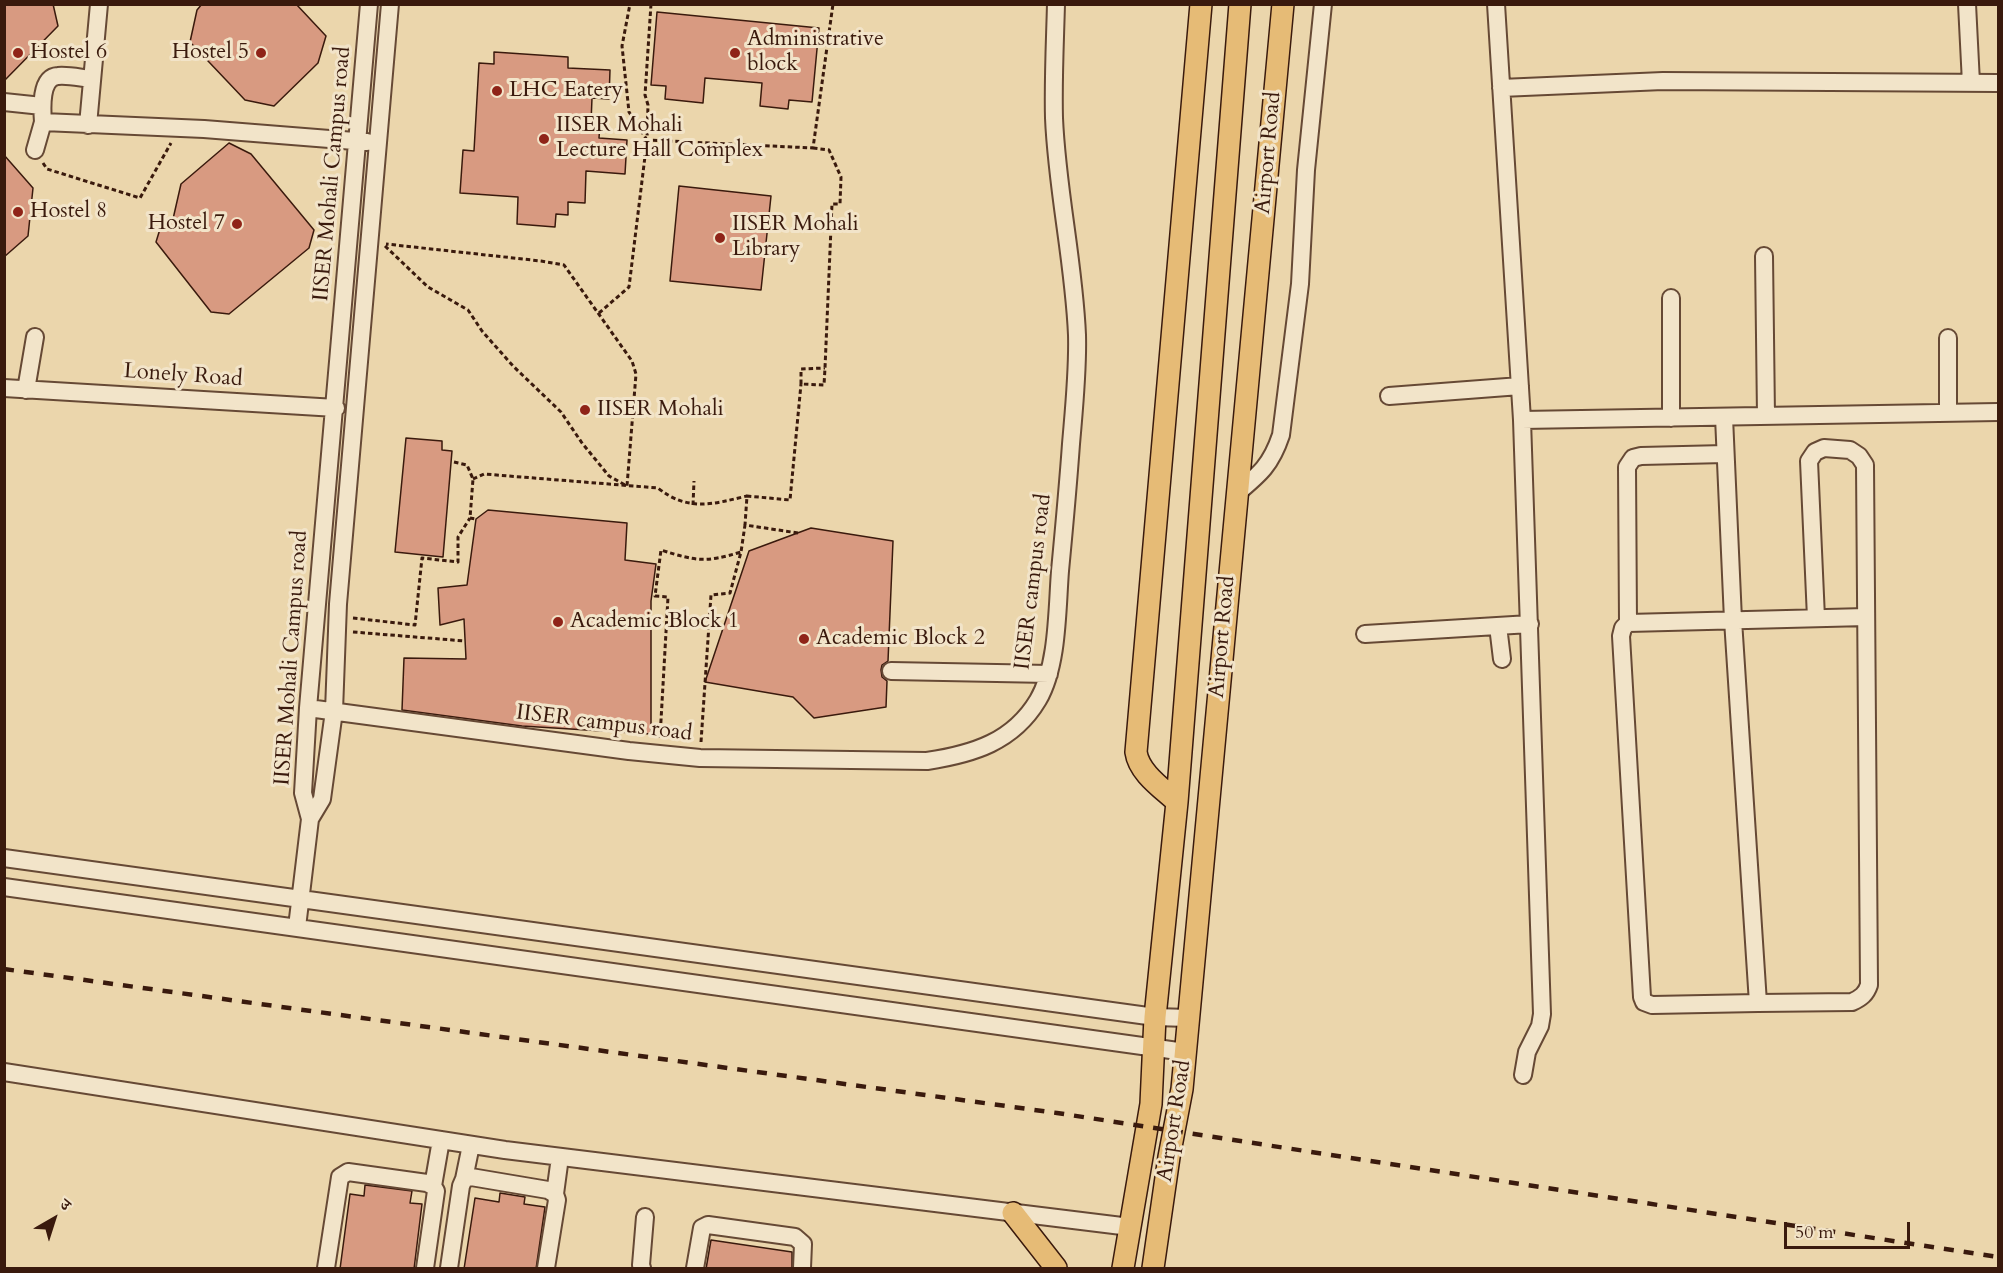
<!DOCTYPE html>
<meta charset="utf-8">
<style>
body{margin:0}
#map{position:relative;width:2003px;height:1273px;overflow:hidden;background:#ebd6ac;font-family:Cardo,"Noto Serif Devanagari",serif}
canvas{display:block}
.frame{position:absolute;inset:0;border:6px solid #3a1a0d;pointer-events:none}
.north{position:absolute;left:24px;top:1189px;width:60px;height:60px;-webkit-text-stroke:4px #f2e4c9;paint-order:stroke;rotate:39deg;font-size:16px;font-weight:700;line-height:24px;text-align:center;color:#3a1a0d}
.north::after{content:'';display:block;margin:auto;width:21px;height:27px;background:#3a1a0d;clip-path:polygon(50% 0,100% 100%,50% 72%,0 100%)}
.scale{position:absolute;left:1784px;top:1222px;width:126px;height:27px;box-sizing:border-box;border:3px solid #3a1a0d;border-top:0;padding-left:8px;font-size:18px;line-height:21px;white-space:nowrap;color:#3a1a0d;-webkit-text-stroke:4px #f2e4c9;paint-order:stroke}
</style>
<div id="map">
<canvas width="2003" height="1273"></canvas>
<div class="frame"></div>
<div class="north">उ</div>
<div class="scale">50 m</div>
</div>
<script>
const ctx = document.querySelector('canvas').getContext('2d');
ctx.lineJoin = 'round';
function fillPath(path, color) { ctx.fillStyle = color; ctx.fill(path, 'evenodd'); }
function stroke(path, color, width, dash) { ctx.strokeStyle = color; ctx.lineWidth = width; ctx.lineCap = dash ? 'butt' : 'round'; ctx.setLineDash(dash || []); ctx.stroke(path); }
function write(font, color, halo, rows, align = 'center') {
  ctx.font = font + ' Cardo,serif'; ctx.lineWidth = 6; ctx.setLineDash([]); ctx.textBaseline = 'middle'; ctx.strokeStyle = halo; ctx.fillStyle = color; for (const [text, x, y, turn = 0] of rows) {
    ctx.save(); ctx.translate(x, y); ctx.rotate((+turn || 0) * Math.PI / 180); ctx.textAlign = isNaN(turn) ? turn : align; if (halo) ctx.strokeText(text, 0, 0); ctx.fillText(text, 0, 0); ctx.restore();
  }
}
const building = new Path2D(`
 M4,4h49l5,22 -54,55z
 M202,4h94l30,32 -8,27 -44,43 -29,-6 -55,-58 7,-32z
 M657,12l162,16 -7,74 -23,-2 -1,9 -28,-3 2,-23 -57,-5 -2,25 -38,-4 1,-13 -15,-1z
 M494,52l74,5v11l42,2 -1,29 -17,-1 -1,25 9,1 -1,14 28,2 -2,34 -39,-3 -1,32 -17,-1v13l-12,-1 -1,13 -38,-3 1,-27 -58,-4 3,-43 11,1 5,-88 15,1z
 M229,143l22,11 63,76 -5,18 -80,66 -18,-2 -55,-70 4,-13 13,-10 8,-35z
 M4,155l29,33 -5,48 -24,21z
 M679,186l92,10 -10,94 -91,-9z
 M406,438l36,3v9l10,1 -9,106 -48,-5z
 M488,510l139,13 -2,37 31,4 -5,37v133l-129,-8 -120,-16 2,-52 62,1 -2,-40 -24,6 -2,-37 29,-3 9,-66z
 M811,528l82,13 -5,120 -6,4 -1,5 1,7 5,4 -1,26 -72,11 -21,-21 -88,-15 44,-131z
 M365,1185l47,6 -2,12 12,1 -8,65h-74l10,-75 14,2z
 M500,1193l25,4 -1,7 21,3 -9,62h-72l11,-71 24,4z
 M711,1240l81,12v17h-86z`);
const path = new Path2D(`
 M651,4l-6,91 3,10 -1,35 166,8 20,-144
 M813,148l16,2 12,27 -1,27h-8l-7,164 -1,17 -23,-1v-15l24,-1
 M43,163l4,6 93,29 31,-55
 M385,246l43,41 40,23 14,21 31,35 48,46 21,31 27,33 18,10 9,-112 -4,-13 -68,-96 -23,-4 -155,-17
 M599,313l30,-26 18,-147 -18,-28 -7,-66 8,-42
 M454,462l13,3 6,14 -3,39 6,1
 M473,479l11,-5 174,14c30,24 55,16 89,8
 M693,505l1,-24
 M798,533l-53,-8 2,-29 43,4 11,-116
 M353,618l62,7 7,-67 36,4v-25l12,-19
 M353,632l112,9
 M660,738l8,-141 -13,-1 6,-46c35,11 44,13 80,2
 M701,742l10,-147 19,-2 11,-41 4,-27`);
const minor = new Path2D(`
 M1496,4l26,416 20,594 -2,12 -13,26 -4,23
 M1967,4l4,79
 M92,79c-11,-1 -23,-4 -34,-3 -18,1 -16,33 -15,46l161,7 163,13
 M1501,88l162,-7 335,2
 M4,102l38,4
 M88,125l11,-121
 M35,150l8,-28
 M1764,256l2,160
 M1671,298v120
 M1948,338v75
 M4,388l332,20
 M26,390l9,-53
 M1389,396l131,-10
 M1724,417l9,203 25,383 94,-1c9,-4 14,-8 17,-17l-4,-520 -6,-9 -9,-6 -26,-2 -9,4 -6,9 7,157
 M1522,420l476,-8
 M1236,494c24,-20 35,-29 45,-59l19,-151 6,-114 17,-166
 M1628,623l-1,-156 6,-9 8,-2 84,-2
 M1498,626l4,33
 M1365,634l165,-10
 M891,671l158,3
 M308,708l321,43 71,7 227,3c46,-7 86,-19 111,-61 20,-34 19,-90 22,-129 4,-42 8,-85 11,-127 3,-36 7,-73 6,-109 -3,-73 -20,-144 -23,-217 -1,-38 1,-76 2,-114
 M310,819l12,-20 12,-88 4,-107 52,-600
 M4,858l1151,159 33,1
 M4,887l1181,165
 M297,927l13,-108 -7,-26 5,-85 61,-704
 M1758,1003l-106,2 -8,-3 -2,-5 -21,-361 2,-8 5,-5 238,-6
 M4,1072l501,78 625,77
 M464,1179l7,-34
 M433,1186l8,-46
 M555,1194l5,-37
 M326,1268l14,-91 8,-5 79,11 6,3 3,5 -11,77
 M449,1268l12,-82 3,-7 7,-2 77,13 7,4 2,6 -11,68
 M642,1268l-1,-3 4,-48
 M695,1268l7,-40 6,-3 87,12 8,7 -1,24`);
const major = new Path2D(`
 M1177,802c-15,-14 -38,-29 -41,-50l65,-748
 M1013,1213l43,55
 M1123,1268l28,-164 4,-87 22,-215 63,-798
 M1153,1268l16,-111 13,-68 101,-1085`);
const rail = new Path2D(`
 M4,969l1053,144 941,144`);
const markers = [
 [18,53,6,"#8f2418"],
 [261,53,6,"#8f2418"],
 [735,53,6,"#8f2418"],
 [497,91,6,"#8f2418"],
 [544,139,6,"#8f2418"],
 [18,212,6,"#8f2418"],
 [237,224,6,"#8f2418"],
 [720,238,6,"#8f2418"],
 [585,410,6,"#8f2418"],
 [558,622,6,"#8f2418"],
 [804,639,6,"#8f2418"]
];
const poiNames = [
 ["Administrative",747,40],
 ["block",747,65],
 ["Hostel 6",30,53],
 ["Hostel 5",249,53,"right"],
 ["LHC Eatery",509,91],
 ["IISER Mohali",556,126],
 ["Lecture Hall Complex",556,151],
 ["Hostel 8",30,212],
 ["Hostel 7",225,224,"right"],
 ["IISER Mohali",732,225],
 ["Library",732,250],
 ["IISER Mohali",597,410],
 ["Academic Block 1",570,622],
 ["Academic Block 2",816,639]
];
const streetNames = [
 ["Airport Road",1269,153,-85],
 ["IISER Mohali Campus road",333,174,-85],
 ["Lonely Road",183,376,4],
 ["IISER campus road",1034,582,-83],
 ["Airport Road",1223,637,-85],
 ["IISER Mohali Campus road",292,658,-86],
 ["IISER campus road",604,724,7],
 ["Airport Road",1175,1121,-81]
];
fillPath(building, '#d89a81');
stroke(building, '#3a1a0d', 1.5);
stroke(minor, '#664935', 20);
stroke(major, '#3a1a0d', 24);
stroke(path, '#3a1a0d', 3, [4.5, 3]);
stroke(minor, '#f2e4c9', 16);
stroke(major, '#e6bb76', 21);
stroke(rail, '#3a1a0d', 4.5, [10, 10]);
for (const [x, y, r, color] of markers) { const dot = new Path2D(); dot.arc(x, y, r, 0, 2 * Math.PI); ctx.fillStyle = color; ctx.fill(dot); stroke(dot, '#f2e4c9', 2); }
write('22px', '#3a1a0d', '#f2e4c9', poiNames, 'left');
write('22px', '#3a1a0d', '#f2e4c9', streetNames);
</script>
